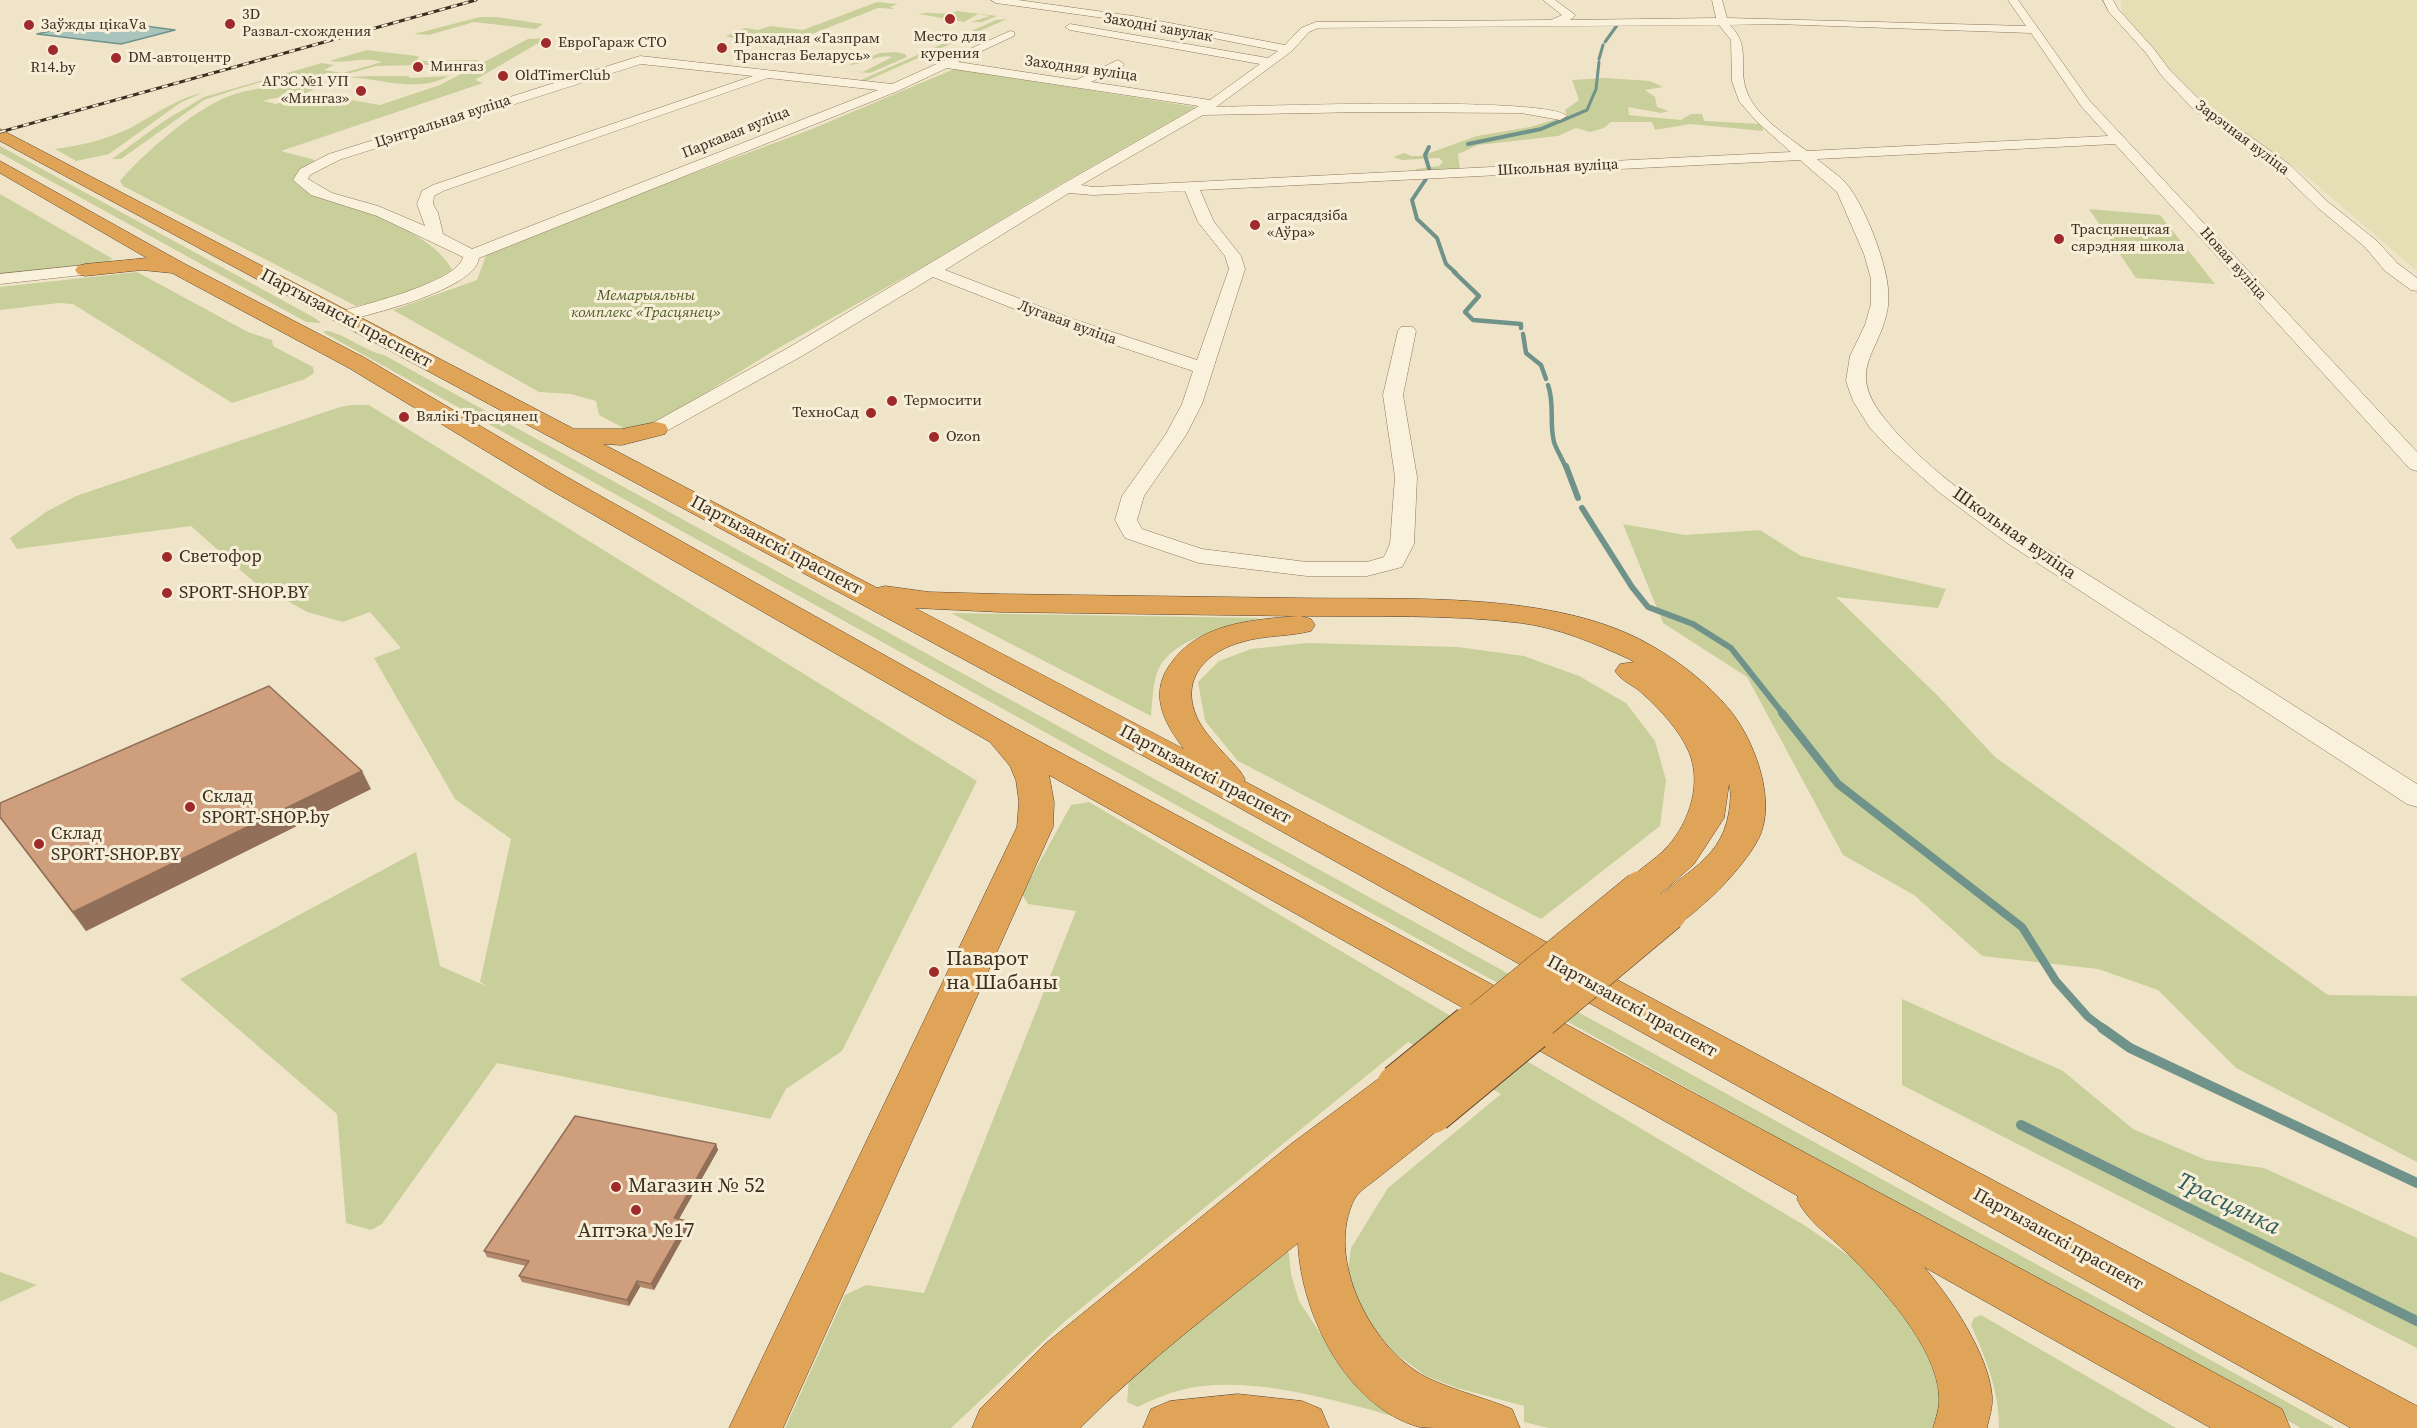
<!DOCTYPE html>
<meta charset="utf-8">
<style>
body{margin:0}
canvas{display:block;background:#f0e4c8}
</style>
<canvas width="2417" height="1428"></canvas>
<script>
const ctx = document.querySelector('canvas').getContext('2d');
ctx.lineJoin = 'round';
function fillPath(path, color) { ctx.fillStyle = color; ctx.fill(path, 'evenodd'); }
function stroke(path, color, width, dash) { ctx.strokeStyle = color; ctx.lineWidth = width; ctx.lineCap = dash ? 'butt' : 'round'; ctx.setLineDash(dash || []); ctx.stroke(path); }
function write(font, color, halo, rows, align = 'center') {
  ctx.font = font + ' "Source Serif 4",serif'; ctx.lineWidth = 6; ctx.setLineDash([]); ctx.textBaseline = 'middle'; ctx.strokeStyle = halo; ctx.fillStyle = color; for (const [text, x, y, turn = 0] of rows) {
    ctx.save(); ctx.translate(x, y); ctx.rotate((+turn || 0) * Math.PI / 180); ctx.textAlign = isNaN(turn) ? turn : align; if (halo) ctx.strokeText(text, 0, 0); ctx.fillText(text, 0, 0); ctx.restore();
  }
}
const farmland = new Path2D(`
 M2121,0h296v271l-114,-98 -114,-78 -67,-82z`);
const green = new Path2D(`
 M877,2l21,2 -8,3 5,2 -17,-1 -89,35 -37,-3 -7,2 -19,-6 19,-8 13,2 12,-4 33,4z
 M957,11l40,5 -15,6h-11l19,-6 -12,-2 -14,8 -45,-8c13,-4 25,3 38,-3z
 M480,17h17l46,7 -7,5 -62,-7 -45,13 -15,-1z
 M1007,19l-141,62 -5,-1 135,-60z
 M547,38l-72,42 8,3 -202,68 34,9 -20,17v5c24,15 53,19 79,31 24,11 67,33 78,57 -29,18 -62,30 -96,36l-233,-120 -3,-5c23,-27 65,-63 96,-79 26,-14 62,-17 91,-17l6,1 1,3c-16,10 -34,6 -51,12l13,3 35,-11 69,12 60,-20 88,-46z
 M367,50l50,6 2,1 -3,4 63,-1 -25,13h-15l25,-9 -87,2 -30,8h-22l-54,5 -37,11 -30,10 -83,59h-9l52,-38 40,-24 118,-34 12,2 -10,5 19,3 39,-11c-20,-6 -34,2 -53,-1z
 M896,52l9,2 2,3 -37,16 -25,-2 18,1 29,-15c-15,-3 -29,8 -44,8l32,-12z
 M954,69l242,38 -144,82 -126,76 -151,85 -113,70 -31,12 -32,-17 -3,-14 -25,-7 -32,-2 -146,-82 84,-30 11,-30 324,-121z
 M371,76h38v2l40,-2c-31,16 -59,5 -92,2 -9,-1 -18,0 -28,0z
 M1605,78l45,3 13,6 -18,3 10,7 2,10 12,4 -8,2 -33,-6 1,8 52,5 10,-6h11l2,7 58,3 1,7 -73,-7 -35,6 -3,-8h-41l-7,6 -14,4 -14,-4 -18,8 -80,9 -20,9 2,16 -42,2 -2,-3 23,-3 4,-4 -4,-4 -37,2 -9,-3 11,-4 7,3h10l56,-20 53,-9 37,-11 -2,-6 14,-10 -7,-20z
 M204,92l-24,11 -71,51 -33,7 -21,-12c27,-4 52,-9 77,-22 24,-13 44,-28 72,-35z
 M0,146l315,172 6,5 -15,-1 -306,-169z
 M0,194l113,65 -14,5 -99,12z
 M2089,209l71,6 55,69 -79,-6z
 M137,272l111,60 24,8 1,6 40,21 1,6 -9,6 -73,24 -159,-99 -14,-1 -59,7v-23z
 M325,331c13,-1 40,20 59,24l1950,1073h-33l-1975,-1094 -3,-2z
 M352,405h17l608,376 -135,270 -56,38 -16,30 -273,-56 -115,161 -11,6 -25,-7 -9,-109 -157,-135 236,-127 24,114 48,21 -8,-5 31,-143 -56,-40 -81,-141 27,-10 -31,-36 -27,10 -36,-10 -53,-30 -63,-56 -174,23 -7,-11 36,-26 30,-16 264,-89z
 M1623,524l62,11 75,-5 41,26 145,33 -8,19 -102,-11 101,98 58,62 333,238 89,1v166l-181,-94 -78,-78 -60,-21 -116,-13 -68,-61 -71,-40 -96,-178 -84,-54z
 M951,613l309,5c-29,8 -73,17 -94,40 -14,14 -13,40 -15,58z
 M1307,643l151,4 66,9 55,20 47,27 29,38 11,39 -6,46 -119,93 -303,-158 -33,-40 -7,-39 21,-21 32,-12z
 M1089,802l715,423 64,44 44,44 32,81 -5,34h-390l-25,-6v-16l-67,-18 -31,-12 -30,-22 -21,-24 -22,-32 -6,-20 4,-30 37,-60 113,-94 -93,-52 -345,281 -112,105h-166l60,-133 21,-10 58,8 152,-382 -48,-7 -6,-10 49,-89z
 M1902,999l161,72 70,58 73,31 58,8 153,70v110l-515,-263z
 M1283,1250l6,3 2,21 8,27 36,55 127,72h-25c-71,-18 -161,-50 -234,-42 -23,2 -45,11 -65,21l-11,-5 2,-25z
 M0,1272l37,13 -37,17z
 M1981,1315l195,113h-177c0,-39 -13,-68 -28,-103l3,-7z`);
const water = new Path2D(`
 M99,20l76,10 -54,14 -84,-10z`);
const streamFar5 = new Path2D(`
 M1605,42l13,-18
 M1599,59l4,-14
 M1561,121l26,-11 9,-21 3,-27`);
const streamFar4 = new Path2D(`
 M1468,144l73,-15 24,-10
 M1429,147l-4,8 5,17
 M1426,179l-14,21 5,19 20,19 9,26 10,9`);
const streamFar3 = new Path2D(`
 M1454,272l25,24 -14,16 8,8 48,4v4
 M1523,334l3,19 15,12 5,14
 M1548,385c7,19 1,38 6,57 2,7 9,18 12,26`);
const streamFar2 = new Path2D(`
 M1566,466l12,32
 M1582,508l50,79 16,20 45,17 38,24 53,67`);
const streamFar1 = new Path2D(`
 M1782,713l56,71 184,143 34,54 32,36 16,12`);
const stream = new Path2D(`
 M2102,1028l28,20 287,135
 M2021,1125l396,196`);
const minor = new Path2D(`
 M991,0h27l115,16 152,29 16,-17 15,-6 235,-2 11,-5 -19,-15h12l19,14 1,2 -5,4 146,-2 -4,-18h10l5,18 299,8 -18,-26h10l71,100 328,352v19l-7,-2 -295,-325 -298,15c10,9 23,16 32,28 18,24 44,89 39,119 -7,48 -44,62 -3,113 52,66 150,122 221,167 104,66 207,132 311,198v23l-10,-3 -400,-261 -67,-50 -49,-43 -21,-22 -17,-27 -7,-20 4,-25 15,-31 6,-21v-25l-7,-25 -27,-62 -37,-32 -600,30 14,32 27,34 4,13 -43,135 -16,31 -42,61 -7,24 5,9 60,20 105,13h60l17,-5 6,-13 5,-67 -12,-82 15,-64 3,-4h12l3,4 -13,64 14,82 -3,67 -12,23 -35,9h-60l-108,-13 -74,-25 -10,-18 7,-24 44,-62 16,-30 11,-33 -135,-45 -125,-49 -131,79 -139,77h-14l-3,-4 3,-4 139,-77 273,-163 138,-79 -252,-38 -49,23 -419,167c-4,32 -111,57 -139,64l-6,-1 -3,-4 3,-4c23,-6 125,-31 129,-56l-86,-41 -66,-21 -18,-15 7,-11 29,-15 311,-98 252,28 118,-53 4,1v4l-56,26 118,18 42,-20 6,4 -2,3 -31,15 119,18 50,-36 -190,-34 -5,-3 5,-3 198,34 10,-7 -145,-29 -137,-19zM1776,24l255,9 50,73 27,30 -301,15c-20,-15 -51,-35 -60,-59 -10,-26 5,-45 -17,-67zM1719,25l12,15 1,41 7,20 17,20 35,31 -698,35 -12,-2 122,-70 163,-3 155,1 39,7 7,-4c-21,-20 -304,-10 -351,-9l76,-56 17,-19 9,-4zM641,64l112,12 -320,109 -11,6 -5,13 8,22 -47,-20 -46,-13 -24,-14 2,-4 29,-15zM768,78l110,12 -406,159 -29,-15 -5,-21 -5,-9 1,-8 9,-5zM1185,191l13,31 27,34 4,13 -32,91 -127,-42 -125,-48 124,-77 24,2z
 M2103,0h10l5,9 36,40 15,20 34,34 86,61 39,38 49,39 20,22 20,15v13l-6,-1 -26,-19 -20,-24 -47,-39 -39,-38 -86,-61 -32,-34 -15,-22 -37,-41z
 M85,265l8,5 -2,4 -91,10v-10z`);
const highway = new Path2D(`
 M0,129l574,300h48l34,-7 9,2 3,5 -3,5 -43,11 -19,-1 274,144 8,-2 44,6 71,2c99,1 199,3 298,4 108,2 259,-8 354,48 28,16 56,38 77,63 24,29 45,84 33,121 -6,21 -38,56 -54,70 -19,16 -28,30 -54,22l-5,-10c22,-39 71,-44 80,-100 1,-11 3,-18 0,-28l-5,34 -30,46 -40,36 -13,3 -13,-3 -6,-10c11,-19 32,-28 46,-44 22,-25 34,-63 21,-94 -9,-21 -29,-43 -46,-58 -9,-9 -21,-12 -28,-23l5,-7 14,-2 -5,-3c-35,-16 -70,-31 -108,-36 -72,-9 -147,-6 -220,-7l10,3 4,6 -4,6c-23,6 -47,4 -69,11 -41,11 -65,43 -41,83 11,17 26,31 39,46l5,8 -1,2 1173,625v22h-66l-1122,-626 -1229,-661zM915,608l85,4 297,4c-46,4 -100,7 -128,50 -20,30 -4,58 15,83z
 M0,161l183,102 182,95 200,118 444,249 1273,684 8,19h-79l-287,-161c26,30 65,88 68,129 1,11 -3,22 -5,32h-54c3,-10 7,-21 6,-32 -2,-49 -59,-111 -93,-144 -17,-17 -39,-31 -49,-53l1,-3 -749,-421 5,27 -1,25 -270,601h-54l288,-601 2,-25 -3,-22 -6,-14 -20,-24 -443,-254 -198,-120 -177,-95 -30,-3 -57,6 -7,-2 -3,-4 3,-4 7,-2 62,-6 -147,-85z
 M1400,1069l15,5 7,13 -5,9 14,-4 16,5 6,13 -6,13c-23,18 -45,36 -68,54 -7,6 -19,13 -24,21 -32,60 18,155 75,181 26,12 55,19 82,30l8,19c-23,0 -46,0 -69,0 -10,0 -22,0 -32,-1 -73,-21 -118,-113 -121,-184 -74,60 -151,117 -218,185h-108l8,-19 65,-65 246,-200 94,-70z
 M1238,1394l64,7 19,8 8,19h-186l8,-19 19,-8z`);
const rail = new Path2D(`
 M0,132l476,-132`);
const highwayBridgeFar1 = new Path2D(`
 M1471,1029l170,-139
 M1528,1029l140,-117`);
const highwayBridge = new Path2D(`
 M1400,1087l73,-59
 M1431,1110l99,-82`);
const wall = new Path2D(`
 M371,789l-285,142 -86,-113v-15z
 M716,1144l2,6 -39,69 8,2 2,6 -35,63 -14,-3 -11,19 -107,-24 -3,-6 7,-10 -39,-9 -3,-6z`);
const shadedWall = new Path2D(`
 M362,771l9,18 -285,142 -13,-19z
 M716,1144l2,6 -42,74 -2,-6z
 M687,1221l2,6 -35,63 -3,-6z
 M637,1281l3,6 -11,19 -2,-6z`);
const building = new Path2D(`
 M269,686l93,85 -289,141 -73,-95v-14z
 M575,1116l141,28 -42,74 13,3 -36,63 -14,-3 -10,19 -108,-24 10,-15 -45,-10z`);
const markers = [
 [950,19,6,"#9e2a2b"],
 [230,24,6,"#9e2a2b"],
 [29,25,6,"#9e2a2b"],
 [546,43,6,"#9e2a2b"],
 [722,48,6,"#9e2a2b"],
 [53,50,6,"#9e2a2b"],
 [116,58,6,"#9e2a2b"],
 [418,67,6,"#9e2a2b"],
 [503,76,6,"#9e2a2b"],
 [361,91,6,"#9e2a2b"],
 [1255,225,6,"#9e2a2b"],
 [2059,239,6,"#9e2a2b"],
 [892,401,6,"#9e2a2b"],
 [871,413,6,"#9e2a2b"],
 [404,417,6,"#9e2a2b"],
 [934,437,6,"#9e2a2b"],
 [167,557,6,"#9e2a2b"],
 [167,593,6,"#9e2a2b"],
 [190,807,6,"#9e2a2b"],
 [39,844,6,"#9e2a2b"],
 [934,972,6,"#9e2a2b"],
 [616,1187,6,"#9e2a2b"],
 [636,1210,6,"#9e2a2b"]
];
const farPoinames = [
 ["3D",242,15],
 ["Развал-схождения",242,32],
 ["Заўжды цікаVа",41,25],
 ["Место для",950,37,"center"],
 ["курения",950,54,"center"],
 ["Прахадная «Газпрам",734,39],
 ["Трансгаз Беларусь»",734,56],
 ["ЕвроГараж СТО",558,43],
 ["DM-автоцентр",128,58],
 ["Мингаз",430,67],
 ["R14.by",53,68,"center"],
 ["OldTimerClub",515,76],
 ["АГЗС №1 УП",349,82,"right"],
 ["«Мингаз»",349,99,"right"],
 ["аграсядзіба",1267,216],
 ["«Аўра»",1267,233],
 ["Трасцянецкая",2071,230],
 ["сярэдняя школа",2071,247],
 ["Термосити",904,401],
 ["ТехноСад",859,413,"right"],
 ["Вялікі Трасцянец",416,417],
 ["Ozon",946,437]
];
const farStreetnames = [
 ["Заходні завулак",1158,28,10],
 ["Заходняя вуліца",1081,69,8],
 ["Цэнтральная вуліца",443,122,-18],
 ["Паркавая вуліца",736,133,-22],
 ["Зарэчная вуліца",2242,138,37],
 ["Школьная вуліца",1558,168,-3],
 ["Новая вуліца",2233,264,48],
 ["Лугавая вуліца",1067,323,20]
];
const farParknames = [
 ["Мемарыяльны",646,296],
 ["комплекс «Трасцянец»",646,313]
];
const streetNames = [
 ["Партызанскі праспект",346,319,28],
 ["Школьная вуліца",2014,534,35],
 ["Партызанскі праспект",776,546,28],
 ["Партызанскі праспект",1205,775,28],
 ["Партызанскі праспект",1632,1007,29],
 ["Партызанскі праспект",2058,1240,29]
];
const poiNames = [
 ["Светофор",179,557],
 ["SPORT-SHOP.BY",179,593],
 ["Склад",202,797],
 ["SPORT-SHOP.by",202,818],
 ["Склад",51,834],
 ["SPORT-SHOP.BY",51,855]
];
const nearPoinames = [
 ["Паварот",946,960],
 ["на Шабаны",946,984],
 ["Магазин № 52",628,1187],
 ["Аптэка №17",636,1232,"center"]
];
const nearWaternames = [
 ["Трасцянка",2228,1205,26]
];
fillPath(farmland, '#e6deb5');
fillPath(green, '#c9cf9b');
fillPath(water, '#a9c4bc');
stroke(water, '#6f938a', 1.5);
stroke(streamFar5, '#6f938a', 3);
stroke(streamFar4, '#6f938a', 4);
stroke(streamFar3, '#6f938a', 4.5);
stroke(streamFar2, '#6f938a', 6);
stroke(streamFar1, '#6f938a', 8);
stroke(stream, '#6f938a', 10);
stroke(minor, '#8d765c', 1);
stroke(highway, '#5b4430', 1);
fillPath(minor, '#faf1dc');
fillPath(highway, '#e0a458');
stroke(rail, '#3d2e20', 3);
stroke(rail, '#f7eed8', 2, [6]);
stroke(highwayBridgeFar1, '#5b4430', 39, []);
stroke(highwayBridge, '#5b4430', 49, []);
stroke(highwayBridgeFar1, '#e0a458', 38);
stroke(highwayBridge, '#e0a458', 47);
fillPath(wall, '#b2896c');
fillPath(shadedWall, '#916f58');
fillPath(building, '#cf9f7d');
stroke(building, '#916f58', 1.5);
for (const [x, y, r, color] of markers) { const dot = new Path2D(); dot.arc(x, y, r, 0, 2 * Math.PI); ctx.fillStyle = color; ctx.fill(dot); stroke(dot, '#f7eed8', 2); }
write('15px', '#3d2e20', '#f7eed8', farPoinames, 'left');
write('15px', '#3d2e20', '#f7eed8', farStreetnames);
write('italic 15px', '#4d5a26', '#f7eed8', farParknames);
write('18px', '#3d2e20', '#f7eed8', streetNames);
write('18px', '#3d2e20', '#f7eed8', poiNames, 'left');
write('21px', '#3d2e20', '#f7eed8', nearPoinames, 'left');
write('italic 24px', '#2f5d5a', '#f7eed8', nearWaternames);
</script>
